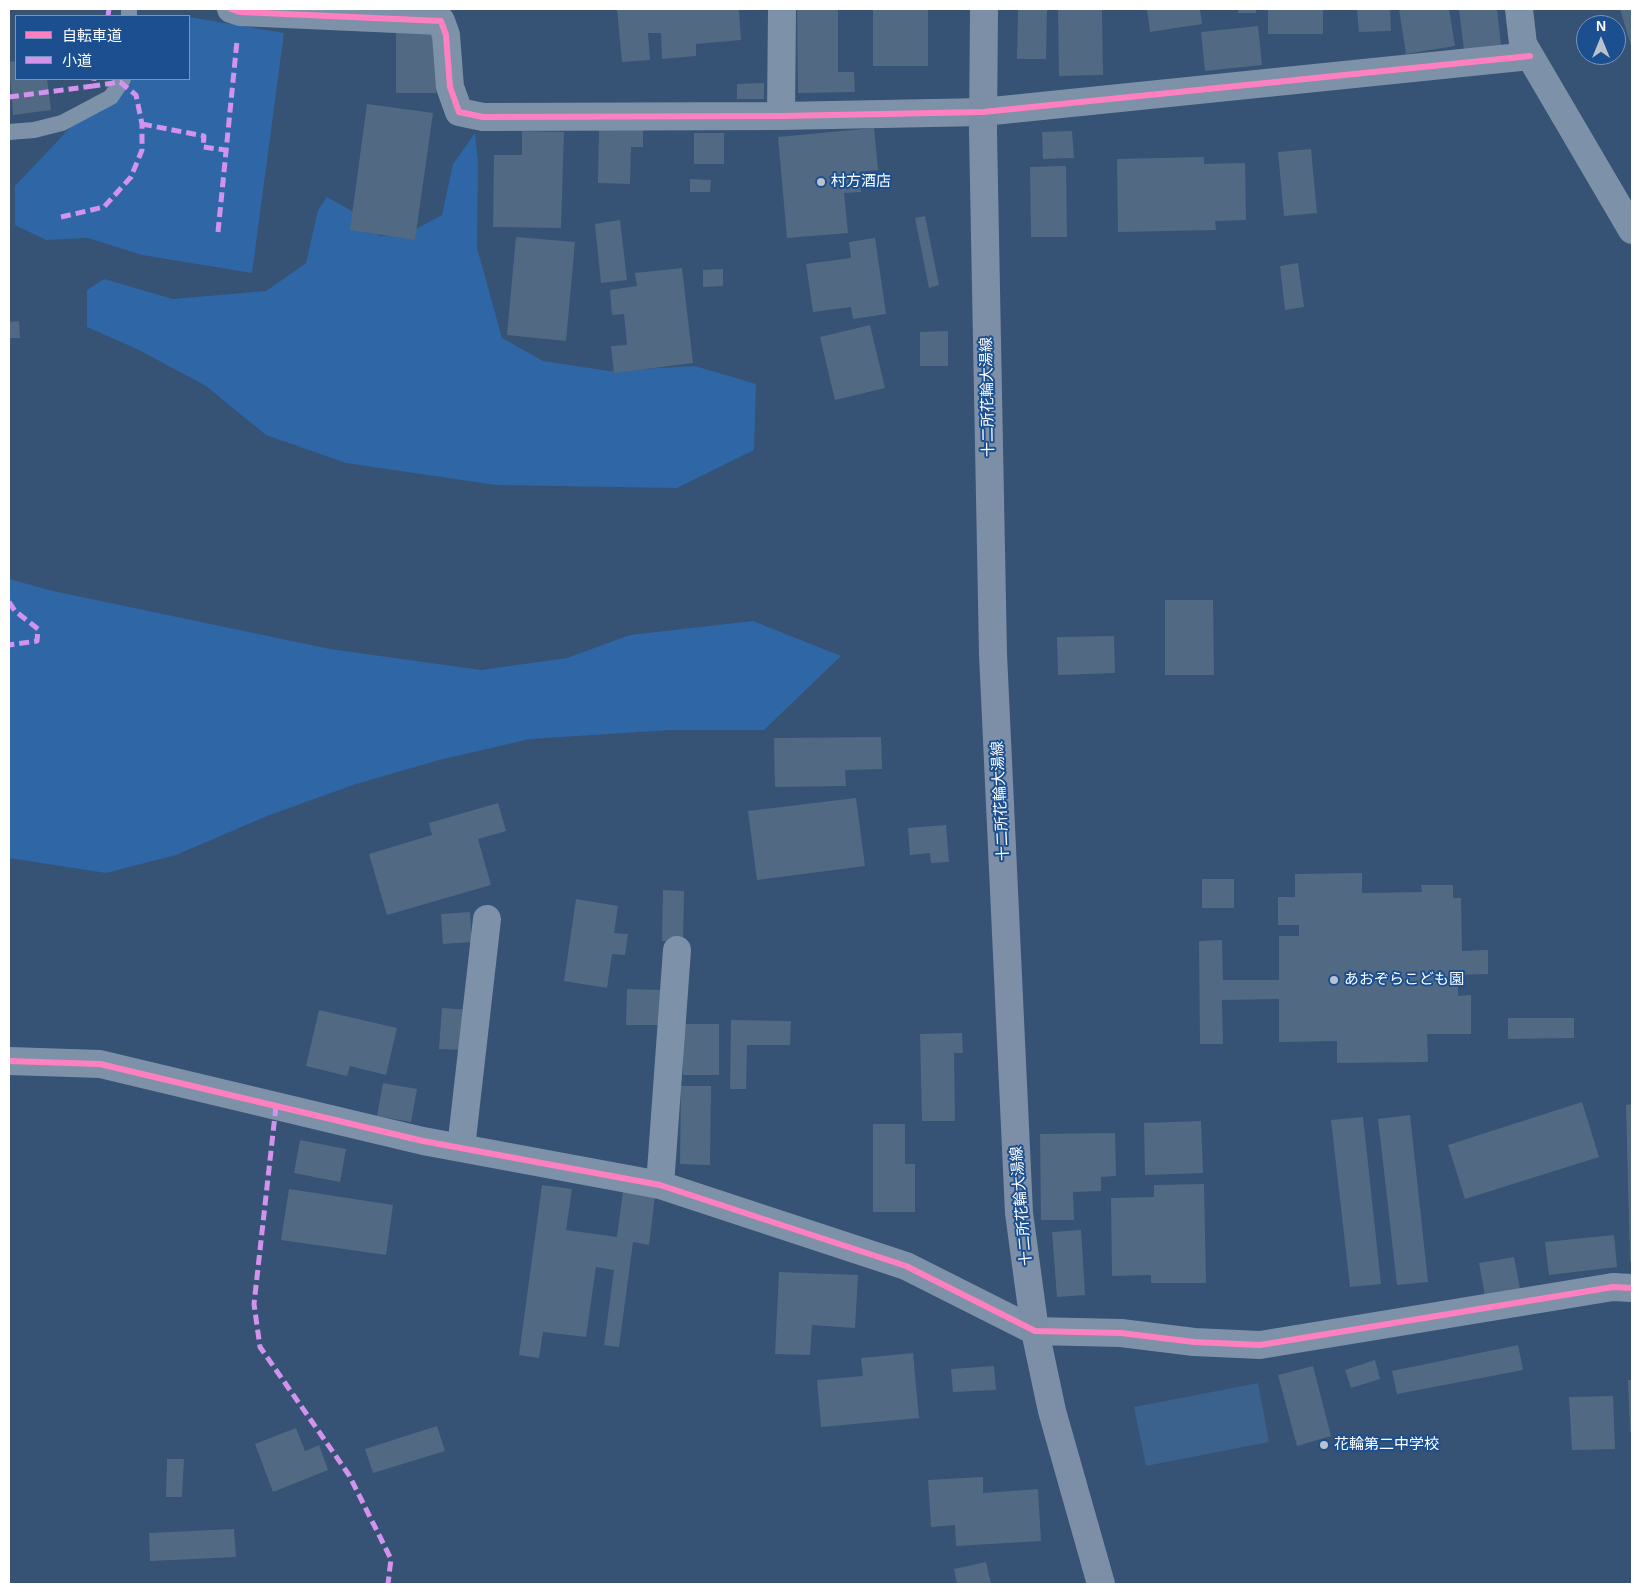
<!DOCTYPE html>
<meta charset="utf-8">
<style>
body{margin:0}
#map{position:relative;width:1641px;height:1593px;overflow:hidden;background:#365274;font-family:Arial,"Noto Sans JP",sans-serif}
canvas{display:block}
.frame{position:absolute;inset:0;border:10px solid #fff;pointer-events:none}
.legend{position:absolute;left:15px;top:15px;width:175px;height:65px;box-sizing:border-box;background:#1b4f8f;border:1px solid #7695bc;margin:0;padding:6px 9px;list-style:none;font-size:15px;color:#fff}
.legend li{display:flex;align-items:center;gap:10px;height:25px}
.legend b{width:25px;border:1px solid #7695bc}
.north{position:absolute;left:1576px;top:15px;width:50px;height:50px;box-sizing:border-box;background:#1b4f8f;border:1px solid #7695bc;border-radius:50%;rotate:0deg;font-size:14px;font-weight:700;line-height:20px;text-align:center;color:#fff}
.north::after{content:'';display:block;margin:auto;width:18px;height:22px;background:#b9c2ce;clip-path:polygon(50% 0,100% 100%,50% 72%,0 100%)}
</style>
<div id="map">
<canvas width="1641" height="1593"></canvas>
<div class="frame"></div>
<ul class="legend">
<li><b style="height:6px;background:#ff80c0"></b>自転車道</li>
<li><b style="height:6px;background:#d193ec"></b>小道</li>
</ul>
<div class="north">N</div>
</div>
<script>
const ctx = document.querySelector('canvas').getContext('2d');
ctx.lineJoin = 'round';
function fillPath(path, color) { ctx.fillStyle = color; ctx.fill(path, 'evenodd'); }
function stroke(path, color, width, dash) { ctx.strokeStyle = color; ctx.lineWidth = width; ctx.lineCap = dash ? 'butt' : 'round'; ctx.setLineDash(dash || []); ctx.stroke(path); }
function write(font, color, halo, rows, align = 'center') {
  ctx.font = font + ' Arial,"Noto Sans JP",sans-serif'; ctx.lineWidth = 4; ctx.setLineDash([]); ctx.textBaseline = 'middle'; ctx.strokeStyle = halo; ctx.fillStyle = color; for (const [text, x, y, turn = 0] of rows) {
    ctx.save(); ctx.translate(x, y); ctx.rotate((+turn || 0) * Math.PI / 180); ctx.textAlign = isNaN(turn) ? turn : align; if (halo) ctx.strokeText(text, 0, 0); ctx.fillText(text, 0, 0); ctx.restore();
  }
}
const green = new Path2D(`
 M189,17l95,16 -32,240 -110,-18 -54,-17 -42,2 -31,-15v-39l101,-107h73z
 M475,133l3,29 -1,86 25,90 41,23 66,10 86,-5 61,18 -2,66 -77,38 -181,-3 -150,-22 -80,-28 -60,-49 -69,-37 -50,-22v-37l17,-11 69,20 93,-8 40,-28 12,-53 9,-13 25,14 27,25h24l39,-21 11,-51z
 M9,579l44,12 277,58 151,21 86,-12 63,-23 123,-14 88,35 -77,74h-93l-141,9 -91,21 -86,25 -86,31 -91,39 -70,18 -97,-15z`);
const water = new Path2D(`
 M1258,1383l11,59 -123,24 -12,-59z`);
const building = new Path2D(`
 M617,9h122l2,31 -45,4v12l-34,3 -1,-26h-13l2,27 -28,2z
 M797,9h41v63h16l1,20 -57,1z
 M873,9h55v57h-55z
 M1018,9h29l-1,50h-29z
 M1058,9h44l1,66 -44,1z
 M1147,9h53l2,15 -52,8z
 M1238,9h18v4h-18z
 M1268,9h55v25h-55z
 M1357,9h33l1,22 -32,1z
 M1399,9h50l6,37 -49,8z
 M1459,9h38l4,36 -37,5z
 M1620,9h12v40z
 M1258,26l4,39 -57,6 -4,-39z
 M396,27h41l-1,66h-40z
 M16,61v18h31l4,31 -38,5 -4,-53z
 M764,83v16h-27v-15z
 M367,104l66,9 -18,127 -65,-10z
 M599,128l44,1v18h-12l-1,37 -32,-1z
 M874,128l4,42 -19,2 2,20 -17,1 4,40 -61,5 -9,-101z
 M522,131l42,1 -3,96 -68,-1 1,-72h28z
 M1072,131l2,27 -31,1 -1,-27z
 M694,133h30v31h-30z
 M1311,149l6,64 -33,3 -6,-64z
 M1204,157v7l41,-1 1,57 -31,1 1,9 -98,2 -1,-73z
 M1066,166l1,71h-36l-1,-70z
 M690,179l21,1 -1,12h-20z
 M925,216l14,69 -10,3 -14,-70z
 M620,220l7,60 -26,3 -6,-59z
 M516,237l59,5 -9,99 -59,-6z
 M875,238l11,76 -33,5 -2,-12 -38,5 -7,-48 45,-6 -2,-16z
 M1298,263l6,44 -19,3 -5,-44z
 M682,268l11,95 -79,10 -3,-27 16,-1 -3,-31 -12,1 -2,-25 27,-4 -2,-13z
 M723,269v17l-20,1v-17z
 M19,321l1,17h-11v-16z
 M870,325l15,63 -50,12 -15,-63z
 M948,331v35h-28v-34z
 M1165,600h48l1,75h-49z
 M1114,636l1,37 -57,2 -1,-38z
 M881,737l1,32 -37,1 1,16 -71,1 -1,-49z
 M856,798l9,68 -108,14 -9,-69z
 M498,803l8,28 -28,8 13,46 -104,30 -18,-61 63,-19 -3,-12z
 M946,825l3,37 -18,1 -1,-10 -20,2 -2,-27z
 M1362,873v20l60,-1 -1,-7h32v13h8l1,53 26,-1v24l-30,1v21l13,-1v39h-44l1,28 -91,1v-22l-58,1v-43l-57,1 1,44h-23l-1,-103 23,-1 1,40h56v-44h20v-11h-21v-28h17v-23z
 M1202,879h32v29h-32z
 M663,890l21,1 -1,51 -21,-1z
 M576,899l42,7 -4,27 14,1 -3,21 -13,-1 -5,34 -43,-7z
 M470,912l2,30 -29,2 -2,-30z
 M627,989l37,1 -1,35h-37z
 M442,1008l28,2 -3,40 -28,-1z
 M319,1010l78,18 -11,47 -36,-9 -3,10 -41,-10z
 M1508,1018h66v20l-66,1z
 M731,1020l60,1 -1,24h-43l-1,44h-16z
 M683,1024h36v51h-36z
 M962,1033l1,20h-9l1,68h-33l-2,-87z
 M383,1083l34,6 -6,33 -34,-6z
 M681,1086h30l-1,79 -30,-1z
 M1582,1102l17,55 -134,42 -17,-54z
 M1632,1104v157h-2l-4,-156z
 M1410,1115l18,167 -31,3 -19,-166z
 M1363,1117l18,167 -31,3 -19,-167z
 M1201,1121l2,52 -58,2 -1,-52z
 M873,1124h32v40h10v48h-42z
 M1115,1133l1,43 -15,1v14l-28,1 1,28h-33l-1,-86z
 M300,1140l46,9 -6,33 -46,-9z
 M1204,1184l2,99h-55v-8l-39,1 -1,-78 43,-1v-12z
 M542,1185l30,4 -6,41 51,7 6,-46 32,5 -6,49 -16,-3 -14,105 -15,-2 10,-75 -18,-3 -10,70 -43,-5 -4,26 -20,-3z
 M289,1189l104,16 -7,50 -105,-15z
 M1081,1230l4,65 -28,2 -5,-65z
 M1614,1235l3,32 -68,8 -4,-33z
 M1514,1257l6,32 -35,7 -6,-33z
 M779,1272l79,3 -3,53 -43,-3 -2,30 -35,-1z
 M1518,1345l5,25 -126,24 -5,-23z
 M913,1353l6,65 -98,9 -4,-47 46,-4 -2,-18z
 M1375,1360l5,19 -29,9 -6,-18z
 M994,1366l2,24 -43,2 -2,-23z
 M1313,1366l18,70 -34,10 -19,-71z
 M1628,1380h4v52h-2z
 M1613,1396l2,53 -43,1 -3,-53z
 M437,1426l8,25 -72,22 -8,-24z
 M296,1428l9,23 14,-6 9,25 -55,22 -18,-48z
 M167,1459h17l-2,38h-16z
 M983,1477v16l55,-4 3,52 -85,5 -1,-21 -24,2 -3,-47z
 M234,1529l2,28 -86,4 -1,-28z
 M986,1562l5,22h-34l-3,-15z`);
const lane = new Path2D(`
 M129,9v7
 M9,132l25,-2 28,-7 49,-26 12,-18`);
const street = new Path2D(`
 M231,9l9,3 201,9 5,14 4,52 9,25 24,5 298,-1 202,-4 547,-56
 M1519,9l4,35 109,186
 M781,116l1,-107
 M9,1061l91,3 323,77 237,44 246,81 129,65 86,2 73,9 66,3 353,-58 19,1
 M461,1148l26,-229
 M660,1185l17,-235`);
const primary = new Path2D(`
 M984,9l-1,123 10,522 26,559 16,118 17,80 49,173`);
const quiet = new Path2D(`
 M108,16l1,-7
 M9,97l84,-11 1,-7
 M142,124l62,12 -1,11 23,3
 M61,217l43,-10 27,-30 11,-27v-26l-6,-29 -16,-13 -27,4
 M218,232l19,-191
 M9,602l6,9 23,18 -1,12 -28,4
 M276,1106l-22,198 6,43 89,128 42,84 -3,25`);
const cycleway = new Path2D(`
 M231,9l9,3 201,9 5,14 4,52 9,25 24,5 298,-1 202,-4 547,-56
 M9,1061l91,3 323,77 237,44 246,81 129,65 86,2 73,9 66,3 353,-58 19,1`);
const markers = [
 [821,182,5,"#b9c2ce"],
 [1334,980,5,"#b9c2ce"],
 [1324,1445,5,"#b9c2ce"]
];
const poiNames = [
 ["村方酒店",831,182],
 ["あおぞらこども園",1344,980],
 ["花輪第二中学校",1334,1445]
];
const streetNames = [
 ["十二所花輪大湯線",988,397,-91],
 ["十二所花輪大湯線",1001,801,-93],
 ["十二所花輪大湯線",1022,1206,-95]
];
fillPath(green, '#2f66a5');
fillPath(water, '#3b618d');
fillPath(building, '#526984');
stroke(lane, '#7d92a8', 16);
stroke(street, '#7d92a8', 28);
stroke(primary, '#7d8ea7', 28);
stroke(quiet, '#d193ec', 5, [10, 5]);
stroke(cycleway, '#ff80c0', 6);
for (const [x, y, r, color] of markers) { const dot = new Path2D(); dot.arc(x, y, r, 0, 2 * Math.PI); ctx.fillStyle = color; ctx.fill(dot); stroke(dot, '#1b4f8f', 2); }
write('15px', '#fff', '#1b4f8f', poiNames, 'left');
write('15px', '#fff', '#1b4f8f', streetNames);
</script>
